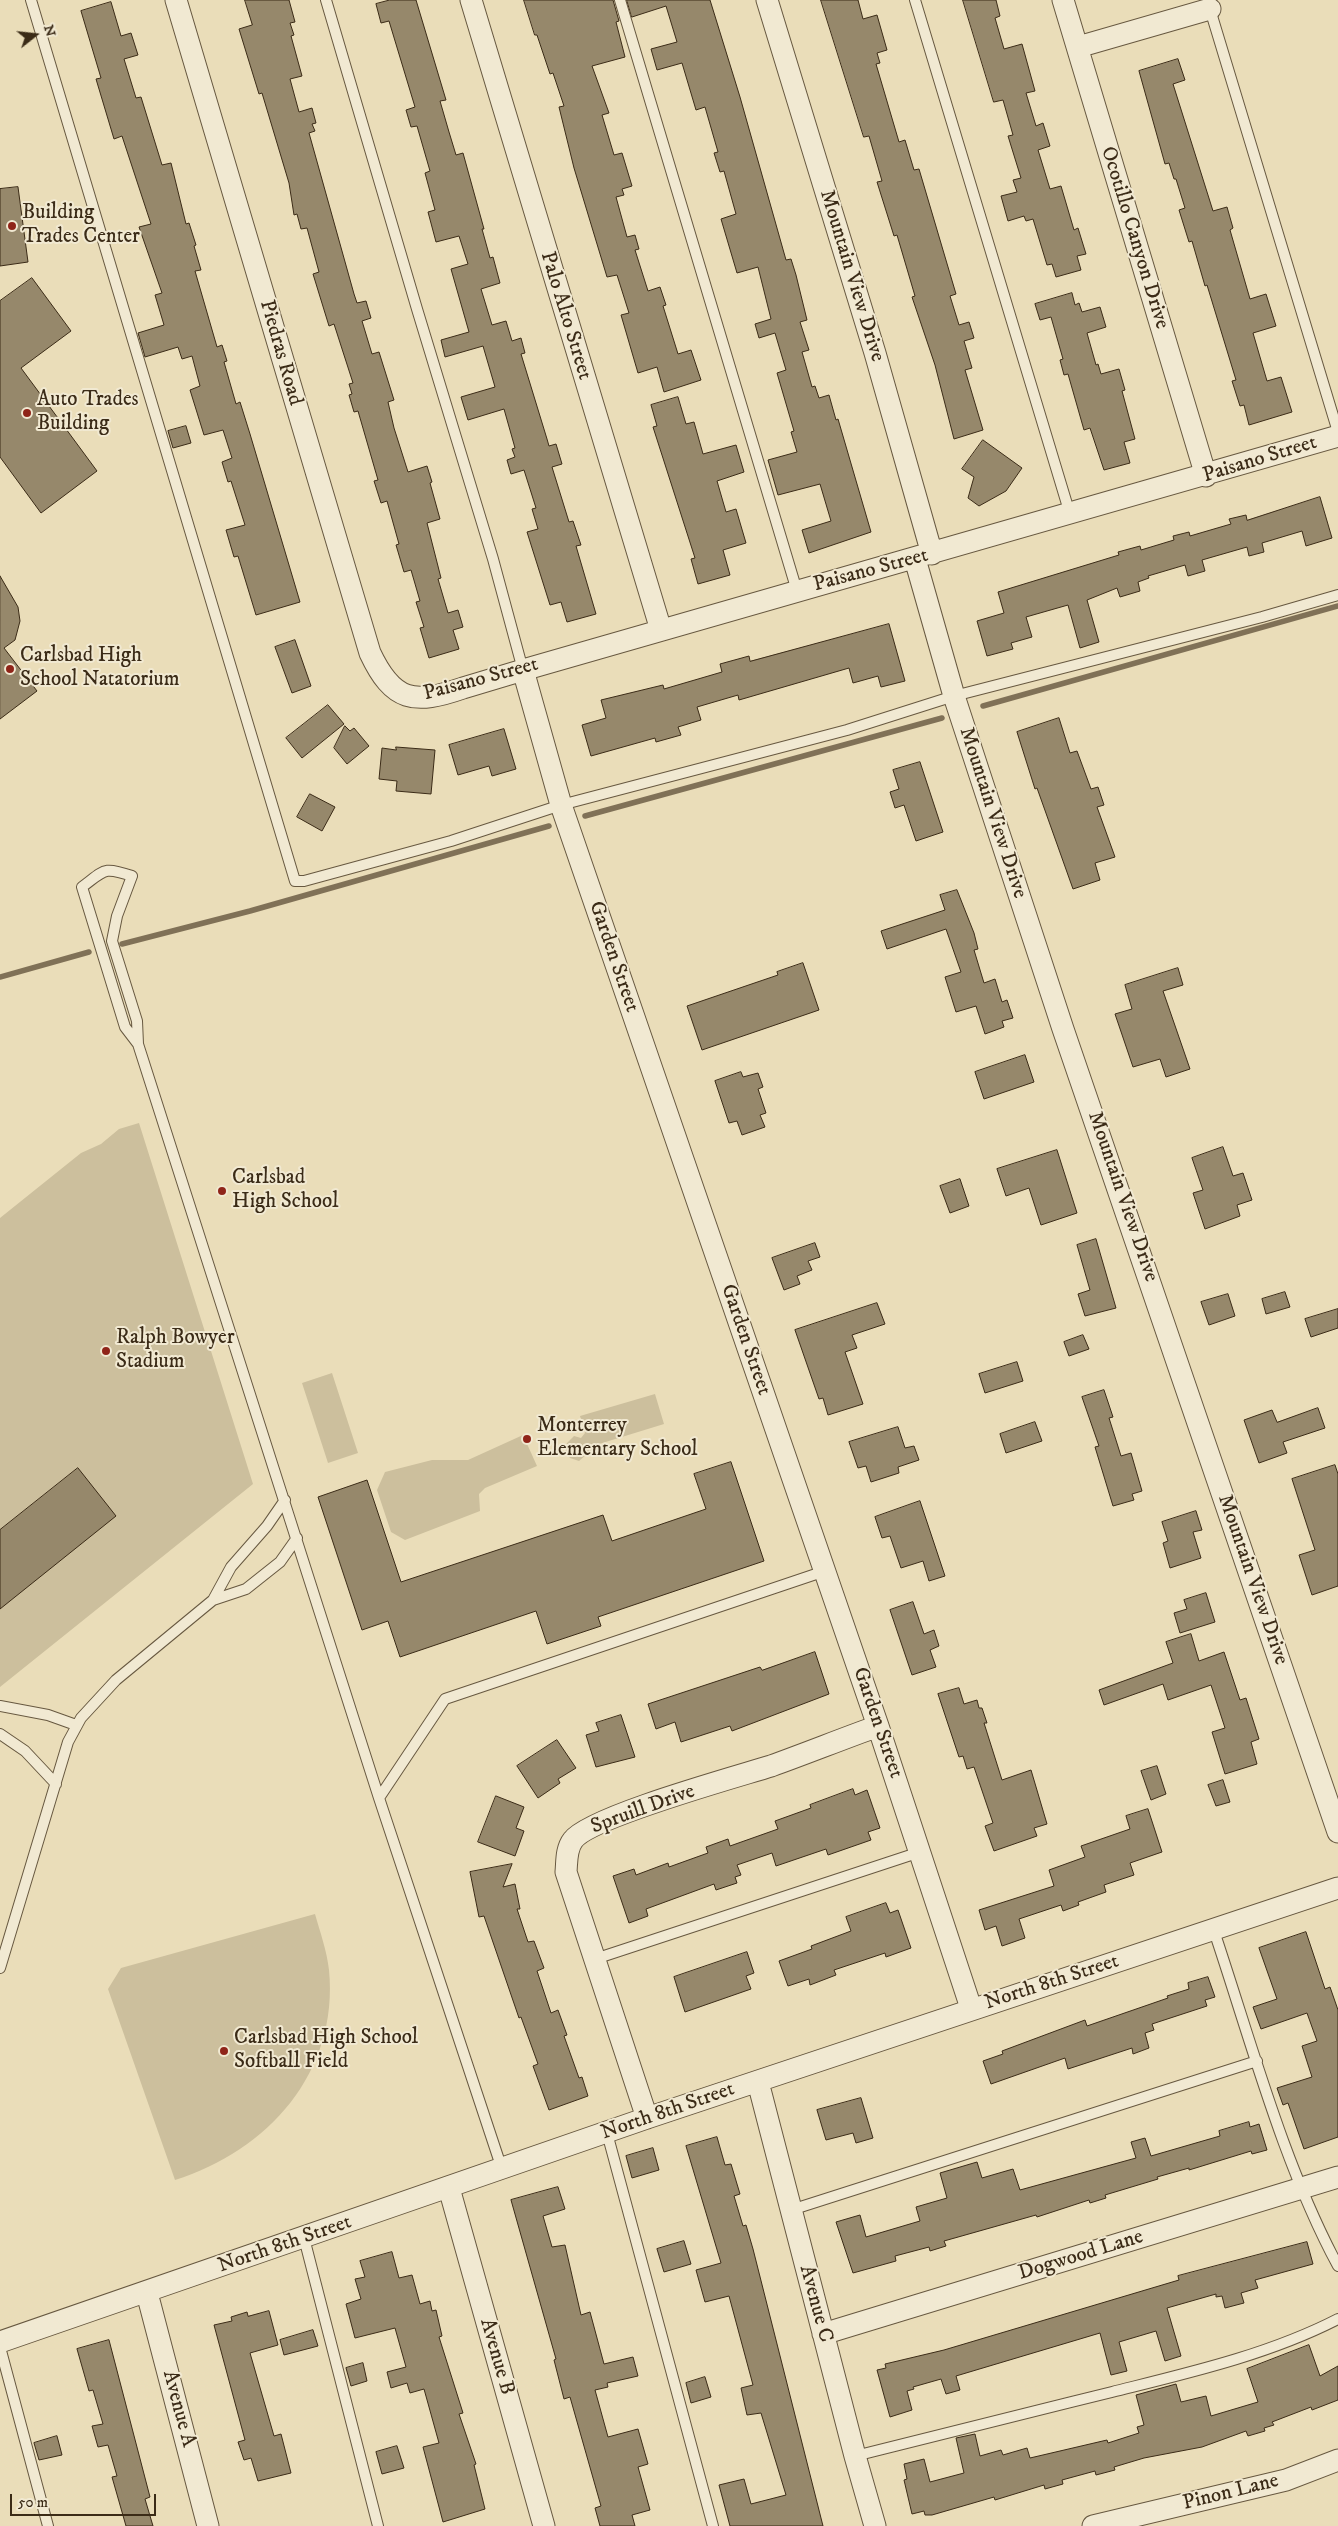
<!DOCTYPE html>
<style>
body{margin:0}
#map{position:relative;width:1338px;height:2526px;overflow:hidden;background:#eaddb9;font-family:"IM FELL DW Pica",serif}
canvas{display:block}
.north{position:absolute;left:10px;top:10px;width:50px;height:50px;-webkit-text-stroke:4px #f1e9d2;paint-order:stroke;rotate:74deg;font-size:14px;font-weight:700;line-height:20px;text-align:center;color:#3b2b17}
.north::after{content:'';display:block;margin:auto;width:18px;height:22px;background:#3b2b17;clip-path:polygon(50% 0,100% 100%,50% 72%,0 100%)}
.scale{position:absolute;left:10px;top:2494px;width:146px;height:22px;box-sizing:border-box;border:2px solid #3b2b17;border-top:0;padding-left:6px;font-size:15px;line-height:18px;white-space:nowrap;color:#3b2b17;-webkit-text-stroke:4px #f1e9d2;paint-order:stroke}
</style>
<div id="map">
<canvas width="1338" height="2526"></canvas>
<div class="north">N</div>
<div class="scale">50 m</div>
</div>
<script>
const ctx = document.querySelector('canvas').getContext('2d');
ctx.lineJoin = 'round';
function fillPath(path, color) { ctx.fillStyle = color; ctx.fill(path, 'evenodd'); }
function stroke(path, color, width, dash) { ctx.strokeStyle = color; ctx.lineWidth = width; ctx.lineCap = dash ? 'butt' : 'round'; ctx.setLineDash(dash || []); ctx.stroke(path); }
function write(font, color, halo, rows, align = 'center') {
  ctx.font = font + ' "IM FELL DW Pica",serif'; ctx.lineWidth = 4; ctx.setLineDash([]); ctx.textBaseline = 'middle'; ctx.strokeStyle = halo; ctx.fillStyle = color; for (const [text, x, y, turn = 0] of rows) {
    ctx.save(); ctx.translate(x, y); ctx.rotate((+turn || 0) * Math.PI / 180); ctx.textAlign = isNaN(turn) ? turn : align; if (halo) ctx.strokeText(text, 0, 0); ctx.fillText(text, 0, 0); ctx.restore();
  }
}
const green = new Path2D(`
 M139,1123l114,361 -253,203v-469l81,-65 20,-9 18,-15z
 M332,1373l26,80 -30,10 -26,-80z
 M655,1394l9,30 -65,20 -20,17 -9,-3 -5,-6 2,-9 7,-7 7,2 4,-5 -5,-17z
 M523,1435l14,31 -52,22 -6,6 1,17 -75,29 -14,-8 -14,-42 8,-18 47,-12h36z
 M315,1914c5,18 12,37 14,56 10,102 -61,181 -154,210l-67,-191 13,-21z`);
const stream = new Path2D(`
 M983,706l355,-100
 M585,816l357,-98
 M122,944l128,-33 299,-85
 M0,977l89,-25`);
const building = new Path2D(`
 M245,0h44l6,22 -5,1 4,12 -3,1 11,40 -12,3 9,33 13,-4 4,15 -4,1 3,7 -6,2 45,161 3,9 9,-2 5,17 -9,3 10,33 7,-2 15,48 -6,2 6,26 14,44 19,-6 5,16 -2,1 10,36 -13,4 14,55 -3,1 10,34 10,-3 5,17 -10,3 6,19 -30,9 -9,-30 4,-1 -8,-25 4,-1 -9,-31 -7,2 -8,-27 3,-1 -12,-43 -6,2 -7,-22 4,-1 -20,-69 -4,1 -5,-17 3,-1 -3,-10 4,-1 -19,-59 -5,2 -16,-52 6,-2 -12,-44 -6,1 -4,-15 -3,1 -5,-32 -27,-90 -3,1 -20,-65 13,-4z
 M390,0h26l30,100 -6,1 9,31 7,23 7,-2 21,76h-2l8,29 3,-1 7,26 -19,6 11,36 14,-4 6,20 9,-3 4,15 -4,1 26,85 2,7 7,-2 6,20 -10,3 17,55 4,-1 8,24 -5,1 20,68 -29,8 -6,-20 -11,3 -23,-73 11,-3 -6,-20 4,-1 -12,-38 -13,4 -4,-14 8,-3 -3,-8 3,-1 -11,-39 -36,11 -7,-23 34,-10 -12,-41 -38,11 -4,-17 28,-8 -18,-63 17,-5 -9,-28 -23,6 -8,-30 7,-2 -10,-37 5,-2 -13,-45 -6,1 -5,-17 9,-3 -26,-86 -8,2 -5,-19z
 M524,0h89l6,21 -3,1 9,35 -33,9 17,47 -7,2 12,40 8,-2 10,33 -10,3 2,6 -8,2 11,40 8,-2 4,14 -4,1 13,41 12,-4 6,18 -3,1 15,48 13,-4 10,30 -37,12 -7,-25 -19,6 -17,-58 8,-2 -12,-38 -10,2 -33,-109 -15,-61 5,-1 -11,-33 -3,1 -13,-39h-2z
 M627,0h83l30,97 46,163 5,-1 5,16 11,45 -7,2 9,28 -7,2 10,35 3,-1 4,12 10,-3 7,25 2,-1 33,113 -62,21 -7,-23 29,-9 -11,-37 -42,11 -10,-35 29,-8 -6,-20 3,-1 -17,-58 9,-3 -11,-37 -16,5 -4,-14 16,-5 -13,-52 -21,6 -16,-54 15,-5 -12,-43 -4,1 -6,-19 4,-1 -13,-45 -9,3 -14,-47 -25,7 -6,-21 26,-7 -11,-36 -34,11z
 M821,0h37l5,19 14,-4 10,35 -10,3 3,10 -4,1 23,78 6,-2 9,30 5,-1 37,125 -6,2 9,29 10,-3 5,16 -10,3 8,27 -7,2 18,60 -29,9 -19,-74 -23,-68 3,-1 -18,-61 -3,1 -17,-54 5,-1 -13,-45 -5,1z
 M963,0h33l4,16 -5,2 9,31 18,-5 13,47 -9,2 10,33 7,-3 7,23 -12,4 12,39 11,-3 13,44 4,-2 8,26 -9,2 4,14 -25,7 -4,-13 -5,1 -14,-46 -7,2 -2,-5 -16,5 -7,-25 16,-4 -4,-12 8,-2 -13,-42 5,-1 -10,-35 -9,2z
 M111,2l10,34 10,-3 7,22 -14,4 12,39 5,-1 21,68 9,-2 15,61 3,-1 7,22 -2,1 7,24 -6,1 22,76 5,-2 5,16 -3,1 12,42 4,-2 10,32 50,168 -44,13 -18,-59 -4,1 -8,-27 19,-5 -14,-44 -3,1 -6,-20 10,-4 -9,-28 -19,5 -14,-45 10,-4 -8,-30 -10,3 -4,-12 -33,10 -7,-24 26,-8 -9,-30 7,-2 -23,-66 12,-3 -29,-88 -8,3 -18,-60 5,-1 -20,-67z
 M1178,59l7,21 -12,4 40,127 14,-4 6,21 -3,2 20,69 16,-5 10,32 -23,7 14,48 14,-4 11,35 -43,13 -5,-20 -4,1 -8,-25 4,-1 -29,-95 -2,1 -13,-45 -3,1 -10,-32 6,-2 -9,-29h-2l-5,-16 -4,1 -26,-93z
 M18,187l10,75 -28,4v-77z
 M32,278l39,53 -50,37 76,103 -56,42 -41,-56v-156z
 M1072,293l3,12 4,-2 3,9 18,-5 6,20 -19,6 9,32 2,-1 3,10 18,-5 6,21 -3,1 13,48 -11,3 6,21 -26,7 -14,-42 -6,2 -16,-56 -4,1 -4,-15 3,-1 -12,-42 -11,3 -5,-16z
 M678,397l8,27 8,-2 9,32 33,-9 8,27 -27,9 9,31 10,-3 10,34 -23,7 7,25 -32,9 -7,-25 4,-1 -42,-131 4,-1 -6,-21z
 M186,426l5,17 -18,5 -5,-17z
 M983,440l39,28 -16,23 -27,15 -11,-8 6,-21 -12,-8z
 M1320,497l12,41 -26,8 -4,-15 -40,12 2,9 -15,4 -2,-9 -45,13 3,11 -17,5 -3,-11 -37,11 1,2 -11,4 2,9 -20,6 -3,-9 -30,12 12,42 -19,6 -12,-43 -42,12 6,20 -21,6 2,6 -26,7 -10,-35 27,-8 -6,-21 121,-37 -1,-3 22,-6 1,4 33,-10 -1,-4 16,-4 1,4 41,-12 -2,-5 17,-4 1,5z
 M0,576l18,31 2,14 -5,19 -11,8 33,43 -37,28z
 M889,624l16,57 -24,6 -3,-11 -25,7 -4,-15 -110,32 -1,-5 -41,12 4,13 -23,7 3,8 -25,7 -1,-4 -64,18 -9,-31 24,-7 -5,-18 62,-15 1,4 58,-17 -2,-8 29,-8 1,5z
 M295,640l16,46 -19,7 -17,-46z
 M328,705l16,19 -42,34 -16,-20z
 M1059,718l11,35 7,-2 14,38 7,-2 6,18 -7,2 18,50 -20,6 5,17 -27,9 -36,-101 -2,1 -18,-57z
 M345,726l5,5 4,-3 15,18 -22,18 -13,-16z
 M504,729l12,40 -24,7 -3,-10 -31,9 -9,-30z
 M396,747l39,3 -4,44 -35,-3 1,-10 -18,-2 3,-31 14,2z
 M920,762l23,70 -27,9 -12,-36 -9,3 -5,-16 9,-3 -6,-19z
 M310,794l25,13 -13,24 -25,-14z
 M957,890l17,43 4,16 -4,1 10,33 11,-4 7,23 5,-2 6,18 -11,3 2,6 -19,7 -9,-28 -20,6 -11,-35 16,-5 -15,-43 -59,20 -6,-18 64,-21 -5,-15z
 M803,963l16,47 -117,40 -15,-44 91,-31 -1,-3z
 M1178,968l5,17 -20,6 27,78 -24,8 -6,-18 -27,8 -18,-53 17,-5 -7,-24z
 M1025,1055l9,27 -50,17 -9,-27z
 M741,1072l2,5 15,-4 5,14 -5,2 8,24 -6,2 5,12 -23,8 -5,-14 -8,2 -14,-42z
 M1223,1147l10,29 10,-3 9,27 -15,5 3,11 -35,13 -12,-36 10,-3 -11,-32z
 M1057,1150l20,63 -36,12 -12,-37 -23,8 -9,-27z
 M960,1179l9,27 -19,7 -10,-27z
 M1096,1239l20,69 -31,8 -7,-22 12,-4 -13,-45z
 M815,1243l5,14 -12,4 4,9 -15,6 3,8 -16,6 -12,-32z
 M1285,1292l5,15 -24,7 -4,-15z
 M1228,1294l7,22 -26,9 -8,-23z
 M877,1303l8,21 -33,11 5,13 -12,4 18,52 -35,11 -5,-17 -4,1 -24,-69z
 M1338,1309v19l-27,9 -6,-18z
 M1083,1335l6,14 -20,7 -5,-14z
 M1017,1362l6,19 -38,12 -6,-19z
 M1104,1390l9,27 -4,1 12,38 10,-3 11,38 -10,3 2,6 -21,6 -18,-59 4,-1 -17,-49z
 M1318,1408l7,20 -42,14 4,11 -28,10 -15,-43 28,-10 5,12z
 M1035,1422l7,19 -36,12 -6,-19z
 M898,1427l7,21 9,-2 5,14 -21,7 1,6 -28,9 -5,-16 -8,2 -9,-26z
 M731,1462l33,99 -166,56 3,9 -54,18 -11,-33 -136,46 -12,-36 -26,9 -44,-133 49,-17 34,102 202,-67 9,26 94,-32 -12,-35z
 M1335,1465l3,9v112l-26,9 -13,-40 16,-5 -23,-71z
 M78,1468l38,48 -116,93v-79z
 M920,1501l25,75 -16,5 -6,-20 -22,7 -11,-32 -8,2 -7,-21z
 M1196,1511l6,19 -9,2 8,26 -31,10 -7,-25 5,-2 -6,-19z
 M1206,1593l9,29 -35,11 -6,-20 13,-4 -3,-9z
 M913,1602l11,32 10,-4 5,16 -9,4 6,17 -24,8 -22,-65z
 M1191,1634l8,27 25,-9 16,48 6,-2 13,41 -8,3 6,22 -32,10 -13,-42 13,-4 -14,-43 -43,15 -5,-16 -59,21 -5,-15 74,-27 -7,-21z
 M815,1652l14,42 -97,37 -2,-5 -49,16 -6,-20 -19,7 -8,-25 112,-37 2,3z
 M959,1688l5,16 13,-4 2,8h3l5,15h-3l18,57 29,-10 16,54 -13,4 3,8 -43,15 -9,-25 8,-3 -19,-56 -7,2 -4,-13 -4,1 -21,-63z
 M621,1715l14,42 -39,10 -10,-32 13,-4 -3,-8z
 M557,1740l19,28 -18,11 2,4 -22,15 -21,-32z
 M1157,1766l9,28 -15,6 -10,-29z
 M1223,1780l7,22 -14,4 -8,-21z
 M853,1789l2,6 12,-5 13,38 -12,4 3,8 -43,15 -2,-6 -50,17 -4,-13 -35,12 4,10 -6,2 2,6 -21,7 -2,-6 -68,25 2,7 -19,7 -16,-47 21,-7 2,6 32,-12 1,4 39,-14 -2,-6 22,-8 2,7 48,-17 -3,-8 36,-13 -1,-3z
 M496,1796l28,11 -8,21 8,3 -9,25 -37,-14z
 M1148,1809l14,43 -32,11 4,12 -30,10 2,7 -28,10 1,3 -16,6 -2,-6 -42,14 6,19 -23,8 -6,-20 -11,4 -6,-20 75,-24 -5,-16 36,-13 -4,-11 49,-17 -4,-13z
 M512,1864l-9,23 12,-3 5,25h-3l11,33 6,-1 10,27 -7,3 14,42 7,-3 9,25 -3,1 15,42 3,-1 6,19 -39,14 -16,-44 5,-2 -17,-47 -2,1 -35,-102 -5,1 -9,-45z
 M886,1903l4,10 8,-3 13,38 -25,9 -1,-4 -51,17 2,5 -26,10 -1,-6 -21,7 -9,-25 33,-12 -1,-3 40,-15 -5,-14z
 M1306,1932l19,57 5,-2 8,23v127l-34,12 -16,-46 -5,2 -6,-17 35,-11 -10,-31 15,-5 -10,-28 -46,16 -8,-22 24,-8 -18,-51z
 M747,1952l7,21 -8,3 5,13 -66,23 -11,-35z
 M1208,1977l7,20 -10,3 2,6 -55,18 2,6 -9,3 4,15 -16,6 -1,-6 -64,21 -3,-11 -74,26 -8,-23 20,-7 -1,-3 83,-31 2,6 81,-28 -1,-2 22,-7 -1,-6z
 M861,2098l12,40 -17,5 -3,-10 -27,7 -9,-30z
 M1249,2122l1,5 9,-3 8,26 -15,4 -1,-3 -62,19v-2l-32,9 1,2 -53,16 1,3 -16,5 -1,-3 -52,17 -1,-2 -92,26 2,5 -16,5 -1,-4 -34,9 1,5 -43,12 -17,-51 24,-7 6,22 54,-16 -4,-14 31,-9 -7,-25 37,-11 5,16 31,-9 7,21 116,-32 -5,-16 14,-4 6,18 69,-20 -1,-5z
 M717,2137l8,28 6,-1 9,30 -6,2 9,30 3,-1 7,24 70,277h-93l-11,-41 25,-6 7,25 35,-9 -25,-82 -14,2 -6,-27 12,-3 -24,-89 -24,6 -9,-32 25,-7 -35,-117z
 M653,2148l6,22 -27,8 -6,-22z
 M558,2187l7,22 -22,7 9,31 13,-2 16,70 9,-3 14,52 29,-7 5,19 -31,7 1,4 -13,3 13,47 30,-8 10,35 -10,3 12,43 -18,5 3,11h-35l-5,-18 6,-2 -31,-109 -6,2 -10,-39 2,-1 -45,-159z
 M684,2241l7,23 -27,8 -7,-23z
 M1307,2242l6,22 -58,16 3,8 -17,5 3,10 -19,5 -3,-12 -6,1v-3l-49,14 14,48 -16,5 -9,-30 -37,11 8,29 -16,4 -11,-42 -144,43 4,14 -14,4 -5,-15 -28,8 1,2 -7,2 5,19 -22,7 -13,-47 9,-2 -1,-4 59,-14 235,-70 -1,-4z
 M392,2252l7,26 13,-3 8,29 10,-3 2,10 4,-1 6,26 -3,1 24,76 -4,1 17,50 -2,1 11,44 -42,13 -20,-75 16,-4 -15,-54 -14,4 -3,-10 -16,5 -4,-16 19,-5 -11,-39 -40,10 -9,-34 15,-5 -6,-20 10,-2 -5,-16z
 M269,2311l9,34 -28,8 24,83 7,-2 10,39 -33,8 -7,-23 -7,2 -6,-18 7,-2 -31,-115 18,-4 -1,-4 16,-5 1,4z
 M313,2330l5,16 -34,9 -4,-15z
 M109,2340l41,157 -5,2 8,27h-27l-14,-49 5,-1 -9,-31 -10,2 -6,-21 11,-2 -10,-34 -4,1 -12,-42z
 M1309,2345l11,31 18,-10v34l-26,10 -1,-3 -39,15 2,3 -10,3 1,3 -17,5 -2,-5 -44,16 -58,11 -30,9 1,3 -19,5 -1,-4 -33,9 1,4 -18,5 -1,-4 -49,15 -1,-3 -62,18h-7l-1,-4 -12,3 -8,-34 3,-1 -3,-15 20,-5 6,23 34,-9 -8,-35 19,-4 5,22 21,-6 2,5 24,-7 3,10 77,-18 1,3 31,-10 -2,-6 7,-2 -8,-30 40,-11 5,18 25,-6 5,20 47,-14 -11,-33z
 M363,2363l4,18 -16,5 -5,-18z
 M705,2377l6,20 -20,6 -5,-20z
 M57,2436l5,19 -23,5 -5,-17z
 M397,2446l7,22 -22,6 -6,-22z`);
const lane = new Path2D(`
 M31,0l264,881h9l147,-40 110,-36 286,-75 107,-34 308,-79 76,-22
 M326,0l91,309 76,250 30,111
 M620,0l177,591
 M915,0l155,514
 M1209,6l129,426
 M138,1044l-13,-17 -43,-140c23,-17 21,-21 50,-11l-15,40 -5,25 25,80 1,23 241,754 123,371
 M213,1600l18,-33 36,-41 18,-26
 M0,1706l48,9 28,10
 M0,1734l25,17 31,33
 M379,1798l66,-99 380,-128
 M1214,1931c37,110 69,233 124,335
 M595,1959l325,-107
 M0,1968l68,-226 13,-24 35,-38 97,-80 33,-11 34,-27 17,-24
 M607,2133l106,393
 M791,2210l466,-149
 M304,2238l74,288
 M0,2347l48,179
 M855,2456c85,-21 171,-43 257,-64 76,-19 156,-37 226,-73`);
const street = new Path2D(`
 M176,0l194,653c23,49 44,52 93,35 20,-6 40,-12 60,-18l815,-234
 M471,0l190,630
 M767,0l108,353 57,201
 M1063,0l143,476
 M1078,47l132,-38
 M915,559l39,137 109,333 275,803
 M523,670l38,135 317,921 93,282
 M758,2082l97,374 20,70
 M647,2118l-81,-246c1,-11 0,-23 7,-32 17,-23 163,-63 198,-74 36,-13 71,-27 107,-40
 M449,2188l95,338
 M147,2293l61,233
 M823,2334l515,-157
 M0,2342l647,-224 691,-230
 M1093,2526l193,-46 52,-20`);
const markers = [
 [12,226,5,"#8f2418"],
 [27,413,5,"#8f2418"],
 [10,669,5,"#8f2418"],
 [222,1191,5,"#8f2418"],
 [106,1351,5,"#8f2418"],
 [527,1439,5,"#8f2418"],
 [224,2051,5,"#8f2418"]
];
const poiNames = [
 ["Building",22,214],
 ["Trades Center",22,238],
 ["Auto Trades",37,401],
 ["Building",37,425],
 ["Carlsbad High",20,657],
 ["School Natatorium",20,681],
 ["Carlsbad",232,1179],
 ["High School",232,1203],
 ["Ralph Bowyer",116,1339],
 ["Stadium",116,1363],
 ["Monterrey",537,1427],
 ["Elementary School",537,1451],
 ["Carlsbad High School",234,2039],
 ["Softball Field",234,2063]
];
const streetNames = [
 ["Ocotillo Canyon Drive",1134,238,73],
 ["Mountain View Drive",851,276,73],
 ["Palo Alto Street",565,316,73],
 ["Piedras Road",280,353,74],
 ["Paisano Street",1260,460,-17],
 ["Paisano Street",871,571,-15],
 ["Paisano Street",481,680,-15],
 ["Mountain View Drive",992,813,72],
 ["Garden Street",613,957,71],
 ["Mountain View Drive",1122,1197,71],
 ["Garden Street",745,1340,71],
 ["Mountain View Drive",1252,1580,71],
 ["Garden Street",877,1723,71],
 ["Spruill Drive",643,1810,-20],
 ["North 8th Street",1052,1983,-18],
 ["North 8th Street",668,2112,-19],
 ["North 8th Street",285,2245,-19],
 ["Dogwood Lane",1081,2256,-17],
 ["Avenue C",815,2304,75],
 ["Avenue B",496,2357,74],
 ["Avenue A",178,2409,75],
 ["Pinon Lane",1231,2493,-14]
];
fillPath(green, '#ccbf9d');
stroke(stream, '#807157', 5.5);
fillPath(building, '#96886b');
stroke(building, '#3b2b17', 1);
stroke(lane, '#675840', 12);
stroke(street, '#675840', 23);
stroke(lane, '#f1e9d2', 10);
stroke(street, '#f1e9d2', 21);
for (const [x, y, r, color] of markers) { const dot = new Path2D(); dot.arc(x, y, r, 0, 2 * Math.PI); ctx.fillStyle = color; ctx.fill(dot); stroke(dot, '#f1e9d2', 2); }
write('21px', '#3b2b17', '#f1e9d2', poiNames, 'left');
write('21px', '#3b2b17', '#f1e9d2', streetNames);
</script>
